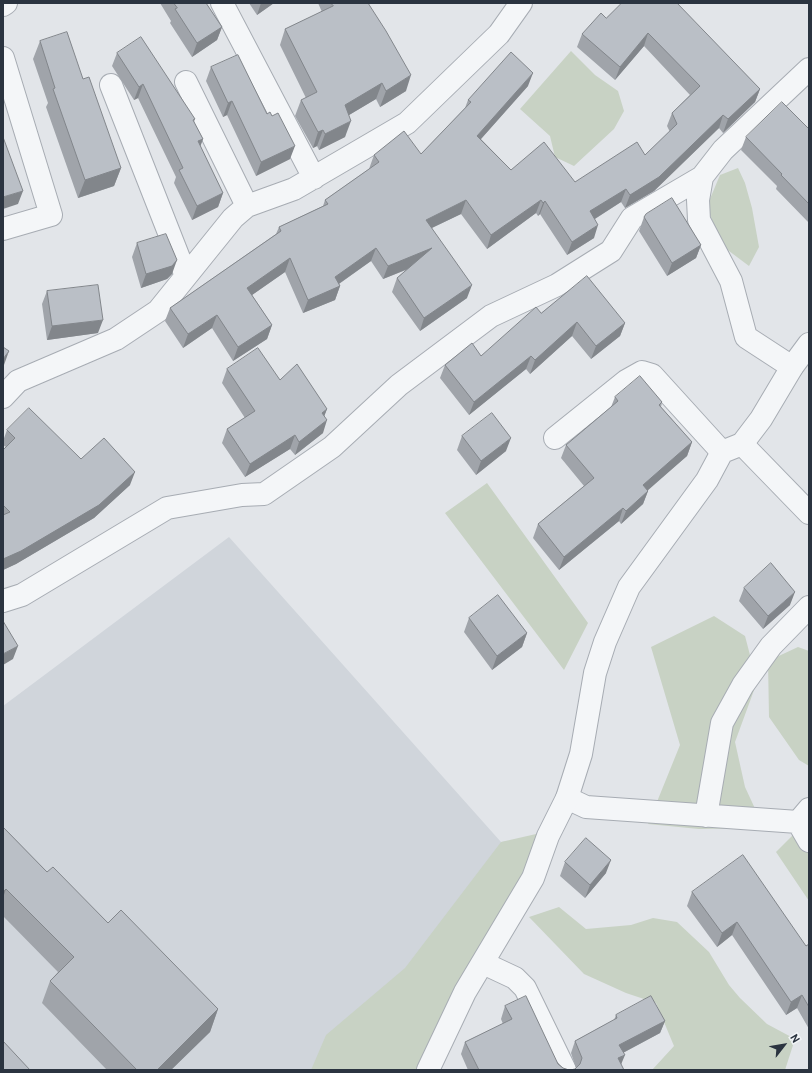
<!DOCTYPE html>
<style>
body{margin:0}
#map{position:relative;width:812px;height:1073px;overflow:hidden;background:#e2e5e9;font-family:Overpass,sans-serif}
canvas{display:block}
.frame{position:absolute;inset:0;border:4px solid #2b3440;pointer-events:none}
.north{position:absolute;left:764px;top:1025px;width:40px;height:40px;-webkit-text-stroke:3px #f1f4f7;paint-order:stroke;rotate:59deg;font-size:11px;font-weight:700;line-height:16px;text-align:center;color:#2b3440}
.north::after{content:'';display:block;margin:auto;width:14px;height:18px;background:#2b3440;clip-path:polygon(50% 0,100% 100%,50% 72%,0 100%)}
</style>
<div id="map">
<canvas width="812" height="1073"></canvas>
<div class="frame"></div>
<div class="north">N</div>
</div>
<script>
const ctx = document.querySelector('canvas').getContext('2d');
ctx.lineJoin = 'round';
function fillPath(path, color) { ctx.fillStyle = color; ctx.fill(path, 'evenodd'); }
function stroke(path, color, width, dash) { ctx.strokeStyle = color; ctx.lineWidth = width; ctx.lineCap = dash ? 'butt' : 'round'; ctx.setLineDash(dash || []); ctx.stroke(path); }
const built = new Path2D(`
 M229,537l272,305 47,-6 -112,234h-433v-364z`);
const green = new Path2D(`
 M571,51l24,24 23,16 6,20 -10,18 -40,37 -19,-9 -5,-21 -30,-27z
 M738,168l7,15 7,25 7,39 -10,19 -28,-21 -14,-39 13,-31z
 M487,483l101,140 -24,47 -119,-157z
 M714,616l31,20 12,46 -22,60 10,45 19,41 -65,1 -51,-5 32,-79 -29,-98z
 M798,647l11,4v115l-10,-6 -30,-43 -1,-56z
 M809,819v82l-33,-49z
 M558,829l-127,241h-120l15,-35 79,-67 96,-126z
 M559,907l27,22 45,-4 22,-7 24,4 32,30 20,33 11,13 27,26 28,15 -10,31h-133l22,-24 -18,-43 -30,-10 -42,-19 -55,-57z`);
const minor = new Path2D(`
 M222,3l92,175
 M3,5l3,-2
 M3,58l48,157 -48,14
 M186,82l61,124
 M111,85l75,191
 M792,367l-46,-30 -15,-56 -32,-61 -1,-20 4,-23 21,-27 86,-81
 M3,397l15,-16 98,-42 42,-28 75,-93 14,-12 47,-17 113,-66 92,-89 22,-31
 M555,438l71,-57 16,-9 10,3 70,77
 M742,444l67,69
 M3,601l19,-6 145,-87 75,-13 22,-1 68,-47 67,-62 92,-69 66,-31 54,-34 21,-33 70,-41
 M567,798l19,9 212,15 11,-13
 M706,816l16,-93 21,-38 28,-39 38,-39
 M798,822l11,19
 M483,963l32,15 10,10 40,82`);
const tertiary = new Path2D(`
 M428,1070l37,-78 68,-114 15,-42 19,-38 14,-44 14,-81 10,-31 24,-55 78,-107 15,-28 20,-8 19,-25 31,-52 17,-23`);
const wall = new Path2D(`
 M160,3h46l16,24 -5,13 -25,17 -22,-34 1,-2z
 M249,3h25l-17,12z
 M318,3h50l38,88 -26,16 -4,-8 -27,16 -4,22 -26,13 -2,-4 -4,2 -18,-32 6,-16 5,-2 -26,-53 5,-16 37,-17z
 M678,5l82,84 -5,13 -32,31 -4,-5 -65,63 -29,17 -4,-6 -26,17 -1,19 -27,17 -27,-41 -2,2 -2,-3 -49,36 -26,-35 -29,14 35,70 -47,33 -28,-39 5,-14 9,-8 -23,9 -12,-18 -32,23 1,2 -5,14 -32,13 -18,-41 -33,23 20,30 -5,14 -34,22 -21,-33 -29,20 -18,-27 5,-13 106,-74 3,-7 44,-21 2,-6 44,-31 5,-14 47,-1 44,-46 3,-8 60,-14 -47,53 30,31 64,12 70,-27 25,-23 -3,-6 5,-13 18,-18 -46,-49 -29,34 -38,-33 5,-13 24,-16z
 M40,41l43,38 38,89 -7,18 -36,12 -32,-91 2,-4 -15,-44z
 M117,53l78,66 -1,3 9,17 -3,7 23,47 -5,14 -26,13 -18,-37 2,-6 -38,-79 -4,2 -22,-34z
 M211,67l56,47 5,2 18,43 -34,17 -29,-61 -4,2 -17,-36z
 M809,129v94l-33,-34 1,-3 -36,-36 5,-13z
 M644,217l57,28 -5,13 -29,18 -28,-45z
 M137,243l35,31 -5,5 -26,9 -9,-31z
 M47,291l51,42 -51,7 -5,-36z
 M541,313l84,10 -5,13 -29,23 -19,-23 -42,38 -4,-5 -57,46 -29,-37 5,-13 36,-9z
 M227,369l53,11 47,29 -3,7 -1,17 -28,22 -5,-6 -45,28 -23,-34 5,-14 18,-11 -23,-35z
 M615,397l47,5 -1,5 31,35 -5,14 -40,34 1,1 -5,13 -22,20 -2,-3 -60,49 -26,-32 5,-14 46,-38 -23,-28 5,-13 45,-38z
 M7,430l74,29 49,26 -36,33 -78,46 -13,6v-120l3,-3 -3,-2v-4z
 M462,436l44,15 -30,24 -19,-25z
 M744,588l46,17 -27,24 -24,-28z
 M469,618l58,15 -5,14 -30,23 -28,-38z
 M3,827l44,45 61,51 110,86 -8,23 -39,38h-64l-65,-67 8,-22 8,-9 -55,-56z
 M565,862l41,11 -21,25 -25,-22z
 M692,892l114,54 3,-2v85l-12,-21 -11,7 -54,-80 -15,12 -30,-41z
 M505,1006l58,62 6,2h-101l-7,-16 4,-12 38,-18 -2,-5z
 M616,1015l49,6 -5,12 -37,20 -2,11 -46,5 1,-1 -5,-15 4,-12 39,-21z`);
const shadedWall = new Path2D(`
 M261,3h13l-17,12z
 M222,27l-5,13 -25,17 5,-14z
 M648,33l-4,13 -29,34 5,-13z
 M533,73l-5,13 -56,63 5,-13z
 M411,75l-5,16 -26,16 6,-16z
 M382,83l-6,16 -37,22 6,-16z
 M143,84l-5,14 -4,2 5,-13z
 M760,89l-5,13 -32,31 5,-14z
 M232,101l-5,14 -4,2 5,-14z
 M723,115l-4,13 -65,63 -29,17 5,-13z
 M351,121l-6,16 -26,13 6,-16z
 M323,130l-6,16 -4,2 5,-16z
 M203,139l-5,14v-12z
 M295,146l-5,13 -34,17 5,-14z
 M121,168l-7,18 -36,12 7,-18z
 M626,189l-5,13 -36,23 5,-14z
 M23,191l-5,13 -15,5v-12z
 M223,193l-5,14 -26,13 5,-14z
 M466,200l-5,14 -40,19 5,-13z
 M541,200l-5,13 -49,36 4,-14z
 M545,201l-5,13 -2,2 5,-13z
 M598,225l-4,13 -27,17 5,-13z
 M701,245l-5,13 -29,18 5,-13z
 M376,248l-5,13 -41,29 5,-13z
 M432,248l-5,13 -44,18 5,-13z
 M290,258l-5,14 -43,30 5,-14z
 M177,260l-5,14 -5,5 -26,9 5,-14z
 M472,285l-5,13 -47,33 4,-13z
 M340,286l-5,14 -32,13 5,-13z
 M217,315l-5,13 -29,20 5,-14z
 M103,320l-5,13 -51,7 5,-14z
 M577,322l-5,14 -42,38 5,-14z
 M625,323l-5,13 -29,23 5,-13z
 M272,325l-5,14 -34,22 5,-14z
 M9,351l-5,14 -1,1v-7z
 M531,356l-5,13 -57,46 5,-13z
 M327,409l-5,13v-9z
 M327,420l-4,13 -28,22 4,-13z
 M295,435l-5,14 -45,28 5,-13z
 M511,438l-5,13 -30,24 5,-14z
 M692,442l-5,14 -49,43 5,-14z
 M135,472l-5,13 -36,33 -78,46 -13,6v-11z
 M648,491l-5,13 -22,20 5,-13z
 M623,508l-4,13 -60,49 5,-13z
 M795,592l-5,13 -27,24 5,-13z
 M527,633l-5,14 -30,23 5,-14z
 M18,646l-5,13 -10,6v-11z
 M611,860l-5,13 -21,25 5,-13z
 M6,889l-3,9v-6z
 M737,922l-5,13 -15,12 5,-14z
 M802,995l-5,13 -11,7 5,-13z
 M218,1009l-8,23 -39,38h-14z
 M665,1021l-5,12 -45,24 4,-12z
 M625,1055l-5,12 -2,-9z`);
const building = new Path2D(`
 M174,3h32l16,24 -25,16 -22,-34 2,-1z
 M331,3h37l18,28 25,44 -25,16 -4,-8 -37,22 6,16 -26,13 -2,-4 -5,2 -17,-32 16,-8 -32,-63 48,-23z
 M622,3h55l83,86 -32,30 -5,-4 -64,62 -29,18 -4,-6 -36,22 8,14 -26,17 -27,-41 -2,2 -2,-3 -50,35 -25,-35 -40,20 46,65 -48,33 -27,-40 35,-30 -44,18 -12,-18 -41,29 5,9 -32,14 -18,-42 -43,30 25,37 -34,22 -21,-32 -29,19 -18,-26 111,-77 -2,-4 49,-23 -3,-4 54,-38 -5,-7 30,-24 17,23 50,-52 -3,-2 43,-48 22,21 -56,63 34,34 33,-28 31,40 62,-40 8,13 32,-31 -5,-11 28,-27 -52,-53 -28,34 -38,-33 19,-21 5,5z
 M67,32l16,47 6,-2 32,91 -36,12 -32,-91 2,-1 -15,-47z
 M141,37l54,82 -2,1 10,19 -5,2 25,52 -26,13 -18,-36 4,-2 -40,-84 -4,3 -22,-34z
 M238,55l29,59 3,-2 2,4 6,-3 17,33 -34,16 -29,-61 -4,2 -17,-36z
 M782,102l27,27v75l-28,-29 1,-1 -36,-37z
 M3,137l20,54 -20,6z
 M672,198l29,47 -29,18 -28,-46 2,-3z
 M166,234l11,26 -5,6 -26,8 -9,-31z
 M587,276l38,47 -29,23 -19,-24 -42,38 -4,-4 -57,46 -29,-37 27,-22 9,13 55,-49 5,6z
 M98,285l5,35 -51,6 -5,-35z
 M3,347l6,4 -6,8z
 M258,348l22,32 17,-16 30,45 -5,4 5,7 -28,22 -4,-7 -45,29 -23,-35 28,-18 -28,-42z
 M640,376l22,26 -3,3 33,37 -49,43 5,6 -22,20 -3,-3 -59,49 -26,-33 56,-46 -28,-33 52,-44 -3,-4z
 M29,408l52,51 23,-21 31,34 -36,33 -78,46 -18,8v-44l7,-3 -7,-7v-55l12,-12 -8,-8z
 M492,413l19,25 -30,23 -19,-25z
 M771,563l24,29 -27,24 -24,-28z
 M498,595l29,38 -30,23 -28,-38z
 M3,621l15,25 -15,8z
 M3,827l44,45 6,-5 55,56 13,-13 97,99 -61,61h-20l-87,-89 24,-24 -68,-68 -3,3z
 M586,838l25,22 -21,25 -25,-23z
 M743,855l63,91 3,-2v63l-7,-12 -11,7 -54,-80 -15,11 -30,-41z
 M526,996l32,68 5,4 6,2h-90l-14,-28 47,-23 -7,-13z
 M651,996l14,25 -46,24 6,10 -7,3 6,12h-54l5,-1 5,-5 2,-6 -7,-17 42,-23 -1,-3z
 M3,1041l27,29h-27z`);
fillPath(built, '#d0d5db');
fillPath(green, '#c8d2c4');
stroke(minor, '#a7acb3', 24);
stroke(tertiary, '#a7acb3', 24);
stroke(minor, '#f4f6f8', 22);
stroke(tertiary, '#f4f6f8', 22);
fillPath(wall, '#a0a4aa');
fillPath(shadedWall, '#82868b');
fillPath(building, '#babfc6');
stroke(building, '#82868b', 1);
</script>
